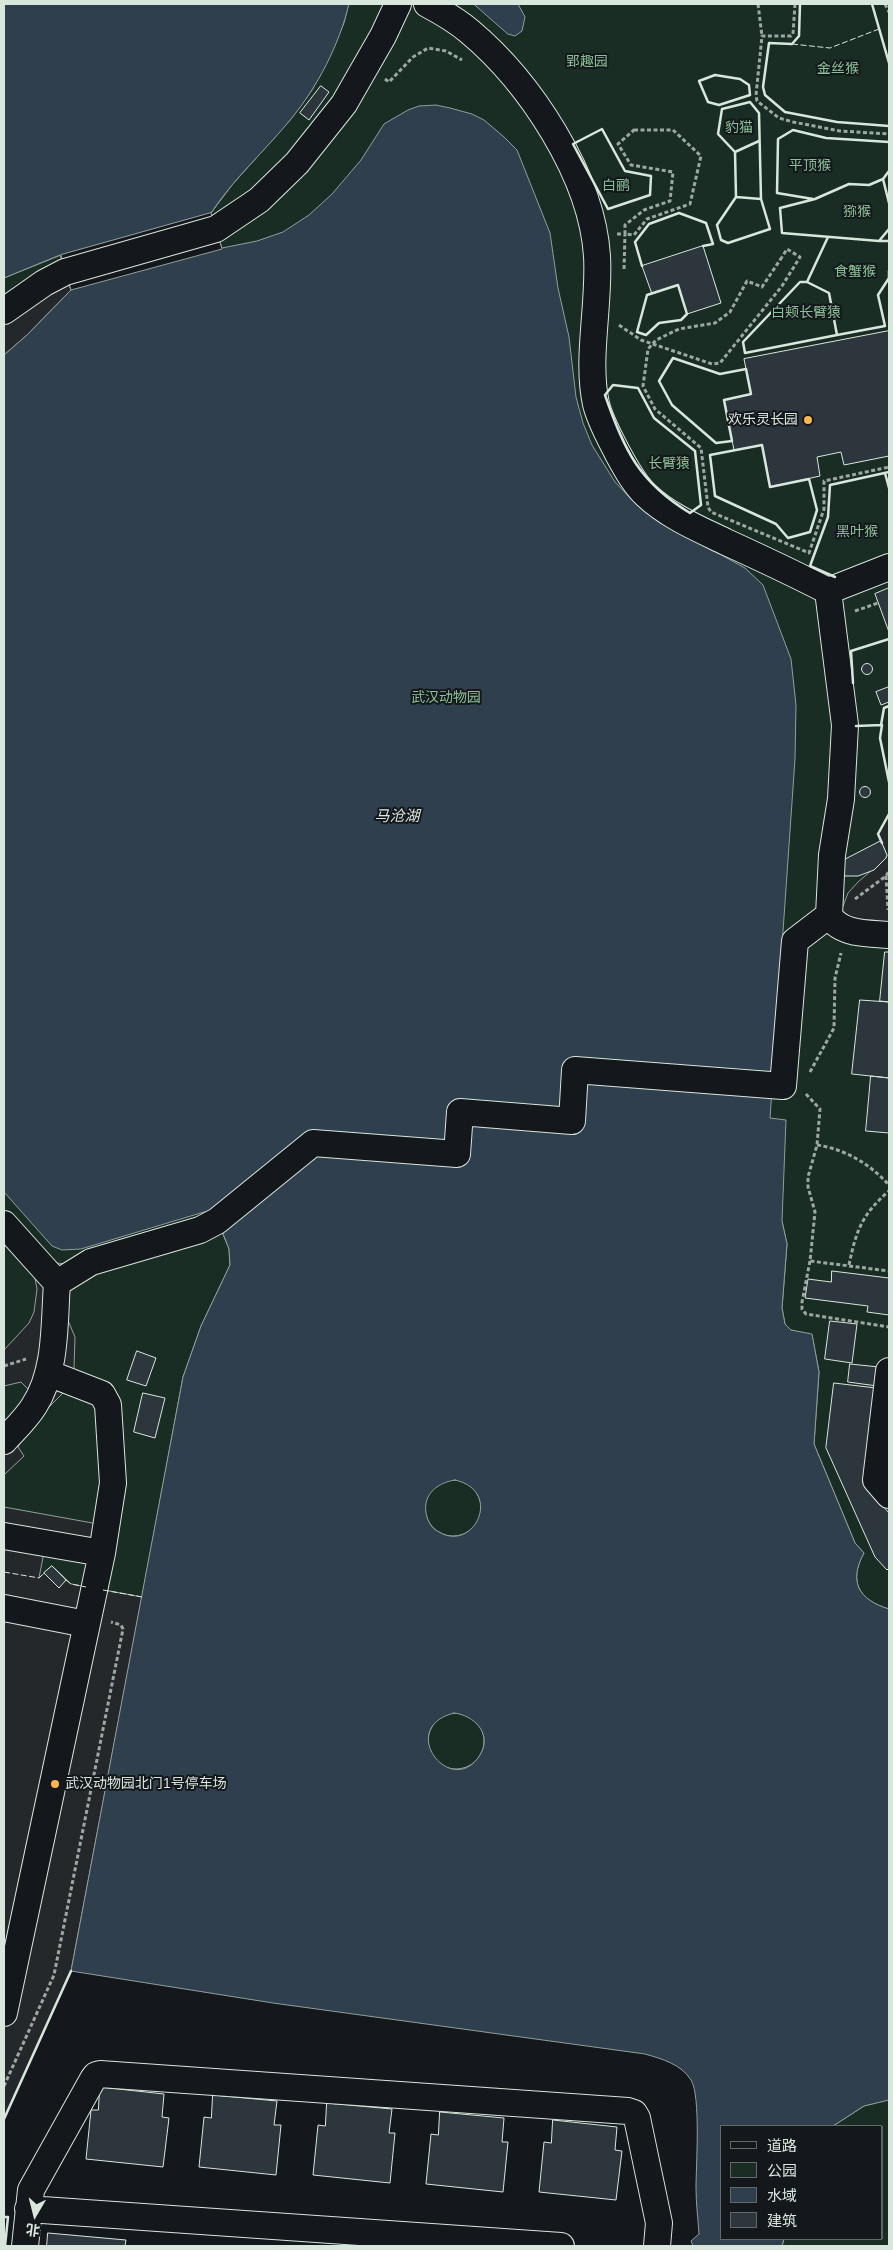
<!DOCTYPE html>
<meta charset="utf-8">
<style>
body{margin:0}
#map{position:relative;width:893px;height:2250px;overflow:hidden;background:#14181c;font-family:Arial,"Noto Sans SC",sans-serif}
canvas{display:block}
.frame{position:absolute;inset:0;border:5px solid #d8e6dc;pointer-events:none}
.legend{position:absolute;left:720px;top:2125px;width:162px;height:115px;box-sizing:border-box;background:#14181c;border:1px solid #626a69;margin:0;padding:6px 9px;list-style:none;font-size:15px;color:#d8e6dc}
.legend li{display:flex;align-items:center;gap:10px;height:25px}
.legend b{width:25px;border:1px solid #626a69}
.north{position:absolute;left:10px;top:2190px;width:50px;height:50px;-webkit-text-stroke:4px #14181c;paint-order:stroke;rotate:188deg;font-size:14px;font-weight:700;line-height:20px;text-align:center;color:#d8e6dc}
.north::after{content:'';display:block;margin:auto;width:18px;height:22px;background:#d8e6dc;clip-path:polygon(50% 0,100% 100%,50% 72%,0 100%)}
</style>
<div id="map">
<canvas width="893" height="2250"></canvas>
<div class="frame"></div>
<ul class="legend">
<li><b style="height:6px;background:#14181c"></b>道路</li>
<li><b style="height:14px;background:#1a2d24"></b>公园</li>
<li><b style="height:14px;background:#2f3f4d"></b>水域</li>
<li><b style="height:14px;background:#2c363c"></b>建筑</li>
</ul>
<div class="north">北</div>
</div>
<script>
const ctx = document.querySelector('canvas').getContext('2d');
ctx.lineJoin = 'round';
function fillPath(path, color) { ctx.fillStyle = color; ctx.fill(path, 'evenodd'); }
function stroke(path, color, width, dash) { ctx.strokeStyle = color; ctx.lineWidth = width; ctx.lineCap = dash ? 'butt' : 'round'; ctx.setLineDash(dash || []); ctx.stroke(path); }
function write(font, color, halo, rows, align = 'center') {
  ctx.font = font + ' Arial,"Noto Sans SC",sans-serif'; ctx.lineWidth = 4; ctx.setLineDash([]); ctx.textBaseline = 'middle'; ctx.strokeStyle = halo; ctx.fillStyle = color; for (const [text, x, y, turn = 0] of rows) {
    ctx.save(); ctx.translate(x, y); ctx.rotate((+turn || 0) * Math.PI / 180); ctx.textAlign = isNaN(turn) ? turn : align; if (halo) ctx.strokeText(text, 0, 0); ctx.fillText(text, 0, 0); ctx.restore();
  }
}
const green = new Path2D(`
 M349,4h540v1605c-30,-9 -41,-27 -25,-56l-9,-10 -41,-99 5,-72 -7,-37 -21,-5 -6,-6 -3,-16 5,-64 -5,-23 -560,11 7,17 1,16 -29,61 -18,51 -41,220 -71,-13 -19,-18 -13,12 -35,-6v-1294l57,-23 150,-42 21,-28 59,-66 21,-29 19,-36 13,-31z
 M425 1508a28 28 0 1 1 56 0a28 28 0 1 1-56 0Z
 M428 1741a28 28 0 1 1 56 0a28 28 0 1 1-56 0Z
 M889,2100v146h-107l2,-7h98v-113h-49l31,-20z`);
const parking = new Path2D(`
 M68,282l3,8 -44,45 -23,20v-32z
 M889,814v115l-49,-15 8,-21 10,-11 28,-24 1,-3 -9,-21z
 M51,1262l13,2 4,20 -4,27 11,26 -1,31 -12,26 -32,32 -12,21 6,9 -20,19v-52l23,-21 3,-11 -9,-9 -17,4v-36l25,-27 5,-11 3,-23 -3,-16z
 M4,1507l94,17 -7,36 -47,-8 -5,26 13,-12 19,18 71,13 -71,374 -67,148z`);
const water = new Path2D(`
 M4,4h345c-10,41 -31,82 -58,115 -26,32 -57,59 -80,94l11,35 35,-7 26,-9 26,-17 23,-21 29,-34 23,-36 24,-14 11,-4 17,-1 14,3 22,6 12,6 20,17 13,13 33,83 8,55 11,49 7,60 7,26 9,22 23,37 23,24 21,15 86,47 18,17 28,74 5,46 -1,54 -25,359 16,2 -4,101 5,23 -5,64 3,16 6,6 21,4 7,38 -5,72 41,99 9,10c-16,29 -5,47 25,56v491l-25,6 -31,20h-111v113h62l-2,7h-89l-2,-5 8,-7c-1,-15 -3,-31 -3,-46 0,-22 5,-92 -5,-108 -10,-16 -29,-21 -46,-26l-372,-51 -202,-32 112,-594 18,-51 29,-61 -1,-16 -7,-18 -14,-19h-4l-123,37 -19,1 -10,-4 -48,-54v-837l23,-20 44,-45 -11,-35 -56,23zM455,1480c49,11 19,73 -16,52 -6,-3 -10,-8 -12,-15 -6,-20 8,-34 28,-37zM454,1713c20,2 39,21 26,42 -28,45 -85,-27 -26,-42z
 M474,4h44l7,13 -3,14 -7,5 -7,-2z`);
const pier = new Path2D(`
 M211,213l11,36 -151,41 -10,-35z`);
const building = new Path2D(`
 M321,86l8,6 -20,28 -9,-7z
 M703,246l18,57 -34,11 -9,-29 -26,9 -10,-28z
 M889,331v125l-45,9 -3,-13 -24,5 3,19 -50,11 -8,-42 -28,5 -10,-50 27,-6 -7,-35z
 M889,588v44l-14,-38z
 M861.5 669a5.5 5.5 0 1 1 11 0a5.5 5.5 0 1 1-11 0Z
 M889,687v15l-8,3 -5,-13z
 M859.5 792a5.5 5.5 0 1 1 11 0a5.5 5.5 0 1 1-11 0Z
 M881,841l6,14 -1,3 -12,12 -16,6h-17l3,-16z
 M885,952h4v50l-9,-1z
 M860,1000l29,2v76l-37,-4z
 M871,1076l18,2v55l-23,-2z
 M832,1271l57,7v37l-22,-3 1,-6 -63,-8 3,-19 23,3z
 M830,1321l27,3 -5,39 -27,-4z
 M137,1351l19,7 -10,28 -19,-6z
 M850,1364l29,3 -2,19 -29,-4z
 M834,1383l42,5 -12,97 25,28v55l-2,2 -12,-13 -49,-109z
 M143,1393l22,5 -10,40 -21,-6z
 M52,1566l14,14 -7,8 -15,-15z
 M100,2087l64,7 -2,23 7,1 -6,49 -77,-8 5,-49h7z
 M213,2095l64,6 -3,24h7l-5,50 -77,-8 5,-50 7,1z
 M327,2103l65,6 -3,24h6l-5,50 -77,-8 5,-50 7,1z
 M440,2112l64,6 -2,24h6l-5,50 -77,-8 5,-50 7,1z
 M553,2120l64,7 -2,23 7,1 -6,49 -77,-8 5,-50 7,1z
 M48,2233l78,7 -1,6h-78z`);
const path = new Path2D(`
 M758,4l4,32
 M795,4l-2,30 -2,2h-29l-6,59 1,6 22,17 14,4 47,9 49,3
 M885,4l4,8
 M385,79l4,3 24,-25 15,-9 18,3 16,9
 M634,130h39l28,26 -11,48 -43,15 -13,16 -9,-1v-9l19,-15 26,-9 3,-29 -42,-7 -13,-21z
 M617,234h8l-1,36
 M619,325l22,15 71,24 8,-1 62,-77 18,-29 -13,-8 -5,8
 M855,611l23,-8
 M886,876l2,34
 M855,899l31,-23 3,-5
 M810,1072l24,-44 1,-50 6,-25
 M806,1094l14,15 -3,36 -9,32v10l7,25 -5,49 79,10
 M817,1145c28,4 53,19 72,40
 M810,1261l-8,41v7l4,5 83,13
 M849,1265c7,-34 13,-51 40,-74
 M4,1366l22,-7
 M4,2086l50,-111 69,-346 -2,-4 -10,-3`);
const minor = new Path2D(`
 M427,4c15,8 30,17 42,27 61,51 123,145 128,225 3,48 -11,103 -1,148 4,17 14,34 22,50 8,14 16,30 28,41 22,21 53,34 80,47 35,16 69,32 102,49l17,134 -4,74 -9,56 -3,60c11,20 39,18 60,20
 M4,311l40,-28 21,-11 151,-43 43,-29 38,-37 47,-59 39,-68 15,-32
 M828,591l61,-24
 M4,1224l53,59c-3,40 0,88 -23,123 -8,13 -20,24 -30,35
 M57,1283l34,-21 109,-32 17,-9 96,-78 144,11 3,-42 112,9 3,-51 208,16 12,-145 34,-26
 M889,1371l-13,109 13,15
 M4,1536l98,17
 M4,1608l82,16
 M4,2013l98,-460 11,-70 -5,-78 -6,-11 -54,-21
 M28,2209l533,37
 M25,2246l6,-56 62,-111 3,-4 4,-1 528,37 6,2 3,5 22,105 -2,23`);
const pathBridge = new Path2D(`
 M782,257l-20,30 -15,-6 -17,31 -15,11 -36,6 -23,11 -8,9 -5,37 12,23 46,39 7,59 3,5 98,41 15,-44v-28l65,-14`);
const fence = new Path2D(`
 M792,44l38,4 49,-19
 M4,1572l35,6 5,-5
 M66,1580l5,4 15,3
 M103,1590l39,7`);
const wall = new Path2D(`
 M800,4l-1,32 -7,8 -23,-1 -6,44 2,8 20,17 52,10 52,4
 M872,4l17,59
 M715,75l25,4 9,6 1,10 -31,10 -11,-3 -9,-21z
 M750,102l9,11 2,86 9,30 -42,14 -7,-3 -4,-15 19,-28 -1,-45 -17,-18 4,-25z
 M602,129l23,42 26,5 -1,19 -42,14 -35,-65z
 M735,152l24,-11
 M889,171l-6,8 -14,6 -20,-1 -34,15 -35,9 2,25 97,8 10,-12
 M883,179l6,24
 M736,197l25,2
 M813,199l-36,-6 1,-54 15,-9 33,8 63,4
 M828,237l-21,45 22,11 8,42 48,-9 -7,-31 11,-17v-7
 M879,241h10
 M642,266l-7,-24 14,-18 30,-11 27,10 7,21 -10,2
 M807,282h-7l-57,60 2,11 92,-18
 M678,285l9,29 -6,6 -22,3 -13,12 -9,-3 10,-37z
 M673,358l47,16 26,-5 5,25 -27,6 8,41 -16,2 -44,-38 -13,-24z
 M613,385l25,3 16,30 41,33 6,54 -11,8c-51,-31 -66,-63 -85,-118z
 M762,445l8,42 39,-8 8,31 -7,22 -22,6 -12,-14 -61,-28 -5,-41z
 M885,473l4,15
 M835,577l-25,-11 18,-49 2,-32 59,-13
 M853,683l-2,-32 38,-12
 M881,725l3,-17 5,-2
 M856,726l26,-1 -2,13 9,44
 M882,843l-4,-9 11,-20
 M4,2119l67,-148
 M4,2217h4l-3,29`);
const markers = [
 [808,420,5,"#ffb74d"],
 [55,1784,5,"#ffb74d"]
];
const parkNames = [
 ["郢趣园",587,62],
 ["金丝猴",838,69],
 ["豹猫",739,128],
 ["平顶猴",810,166],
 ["白鹂",616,186],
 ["猕猴",857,212],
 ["食蟹猴",855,272],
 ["白颊长臂猿",806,313],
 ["长臂猿",669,464],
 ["黑叶猴",857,532],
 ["武汉动物园",446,698]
];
const poiNames = [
 ["欢乐灵长园",798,420],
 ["武汉动物园北门1号停车场",65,1784,"left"]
];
const waterNames = [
 ["马沧湖",397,817]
];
fillPath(green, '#1a2d24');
stroke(green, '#939e99', 1);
fillPath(parking, '#24282b');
stroke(parking, '#939e99', 1);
fillPath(water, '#2f3f4d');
stroke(water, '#939e99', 1);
fillPath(pier, '#14181c');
stroke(pier, '#939e99', 1);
fillPath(building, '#2c363c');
stroke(building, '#d8e6dc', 1);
stroke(minor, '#d8e6dc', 28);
stroke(path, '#9da8a2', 3, [4, 2.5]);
stroke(minor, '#14181c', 26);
stroke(pathBridge, '#9da8a2', 3, [4, 2.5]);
stroke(fence, '#d8e6dc', 1, [6, 2.5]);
stroke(wall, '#d8e6dc', 2.5);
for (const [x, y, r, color] of markers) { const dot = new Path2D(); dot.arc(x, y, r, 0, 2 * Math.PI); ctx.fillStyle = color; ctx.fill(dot); stroke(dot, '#14181c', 2); }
write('14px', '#8ac095', '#14181c', parkNames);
write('14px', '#d8e6dc', '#14181c', poiNames, 'right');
write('italic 15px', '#d8e6dc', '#14181c', waterNames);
</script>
